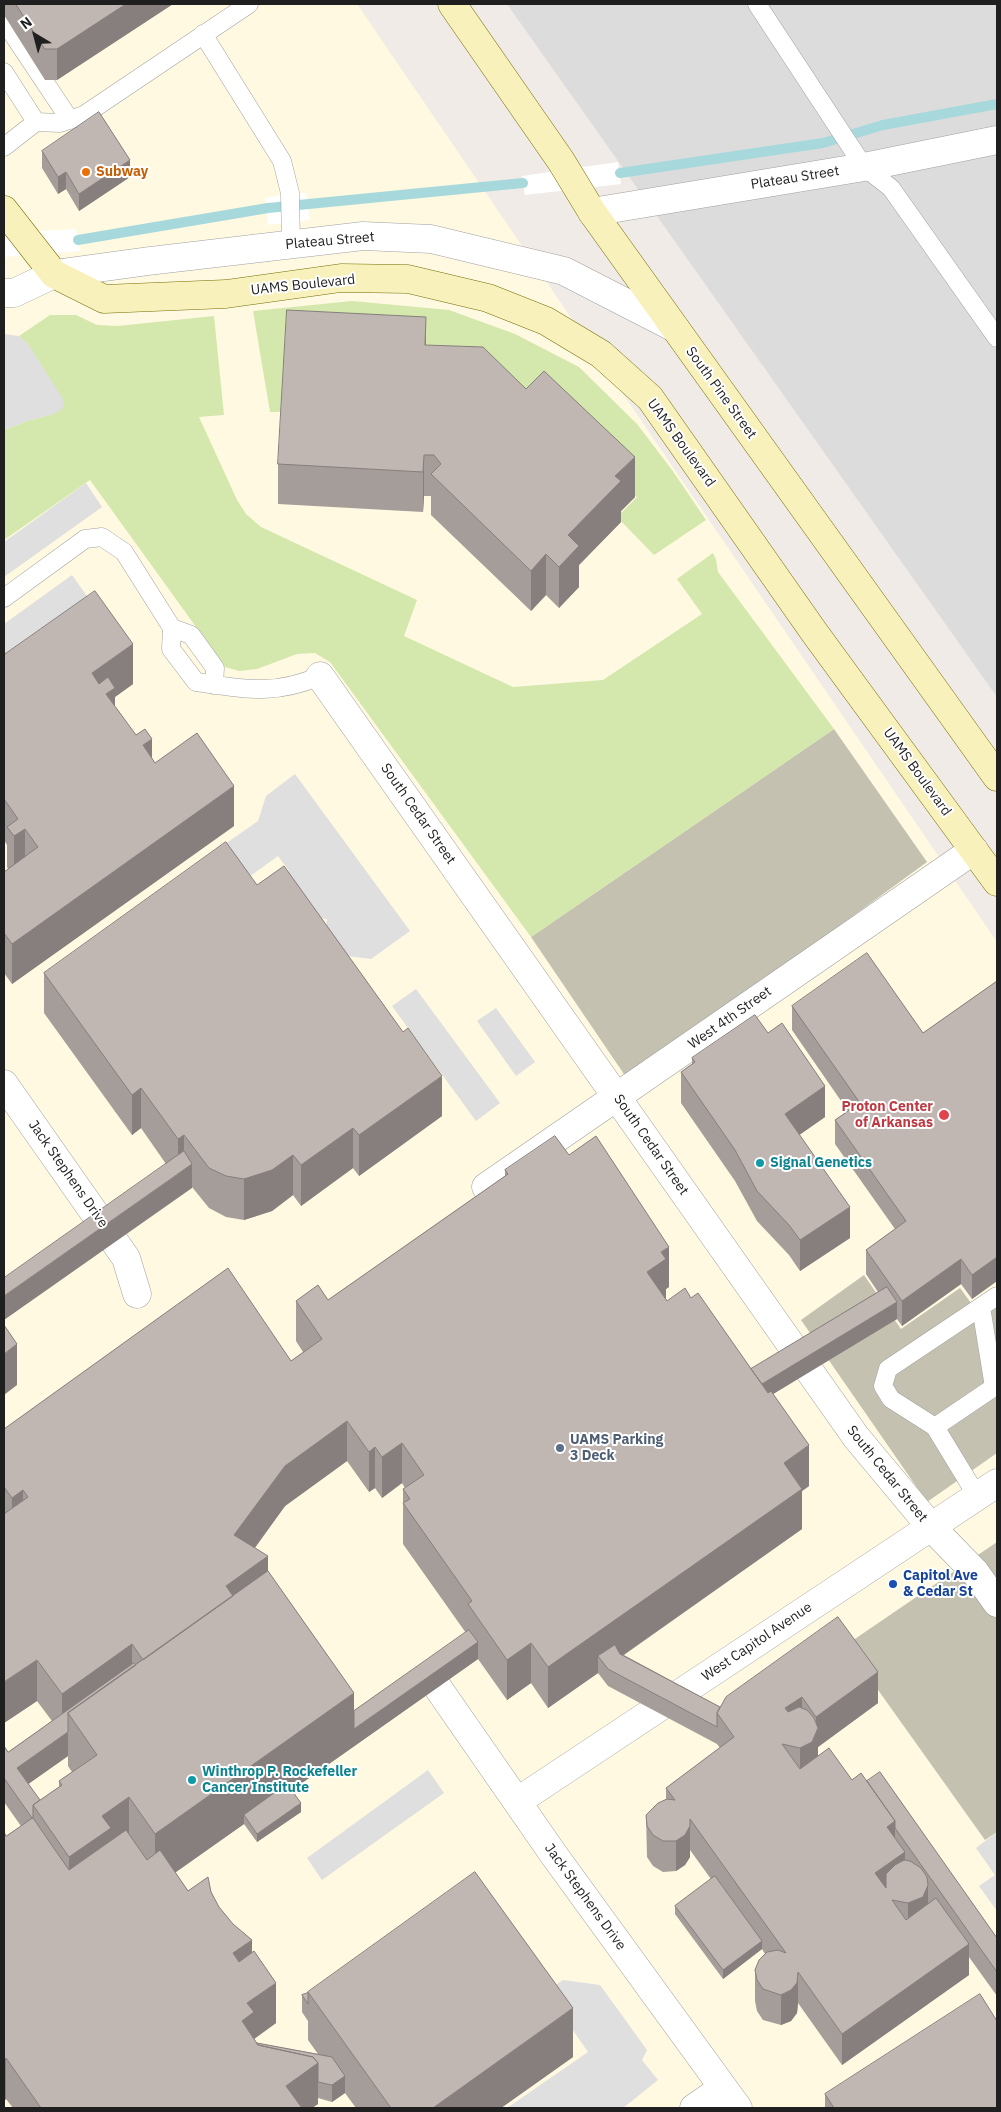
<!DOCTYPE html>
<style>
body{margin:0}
#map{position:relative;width:1001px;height:2112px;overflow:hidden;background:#f0ebe6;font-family:"IBM Plex Sans",sans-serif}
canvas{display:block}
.frame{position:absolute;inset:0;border:5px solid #1f1f1f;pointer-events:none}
.north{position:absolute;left:10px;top:10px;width:50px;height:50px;-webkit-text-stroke:4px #fff;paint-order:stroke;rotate:323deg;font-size:14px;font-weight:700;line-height:20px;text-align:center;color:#1f1f1f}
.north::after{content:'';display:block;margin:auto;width:18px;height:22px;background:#1f1f1f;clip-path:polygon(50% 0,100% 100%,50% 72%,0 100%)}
</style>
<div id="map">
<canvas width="1001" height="2112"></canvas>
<div class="frame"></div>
<div class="north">N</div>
</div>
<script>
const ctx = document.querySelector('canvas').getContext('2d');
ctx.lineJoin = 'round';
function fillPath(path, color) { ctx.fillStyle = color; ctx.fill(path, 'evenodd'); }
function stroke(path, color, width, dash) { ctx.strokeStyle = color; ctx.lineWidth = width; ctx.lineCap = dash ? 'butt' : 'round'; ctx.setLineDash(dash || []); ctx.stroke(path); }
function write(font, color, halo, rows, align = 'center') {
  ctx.font = font + ' "IBM Plex Sans",sans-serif'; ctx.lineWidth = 4; ctx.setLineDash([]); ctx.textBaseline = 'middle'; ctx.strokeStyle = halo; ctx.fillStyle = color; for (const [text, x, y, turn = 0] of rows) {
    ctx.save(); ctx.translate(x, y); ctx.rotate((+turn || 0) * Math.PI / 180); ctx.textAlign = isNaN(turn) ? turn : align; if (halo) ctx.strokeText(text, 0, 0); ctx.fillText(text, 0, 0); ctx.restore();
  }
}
const residential = new Path2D(`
 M507,4h490v693z`);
const education = new Path2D(`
 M4,4h353l640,938v1166h-993z`);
const construction = new Path2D(`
 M834,729l93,133 -299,218 -97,-143z
 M864,1275l37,54 59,-41 11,15 26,-17v167l-70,49 -126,-182z
 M997,1542v290l-12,8 -139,-195z`);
const grass = new Path2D(`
 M352,301l97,9 66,24 64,33 58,57 35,46 34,50 -52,35 -37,-38 20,-20 -92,-87 -275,2 -17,-101z
 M50,315h26l21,10 21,1 96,-10 10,99 -25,2 38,83 9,14 15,13 156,73 -13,36 109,51 90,-7 99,-66 -25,-35 36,-26 3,6 2,13 116,157 -303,208 -201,-275 -15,-9 -18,1 -40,15 -18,2 -14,-4 -135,-187 -86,60v-110l23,-9 23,-6 -22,-71 -9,-8z`);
const parking = new Path2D(`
 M4,334l15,2 9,8 35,55 1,7 -4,5 -10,4 -23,6 -23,9z
 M86,483l16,24 -98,70v-35z
 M72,575l17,24 -85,60v-35z
 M295,774l115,157 -39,28 -48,-6 4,-34 -35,-4 -49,-11 46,-33 -11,-15 -36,26 -24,-33 40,-28 8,-25z
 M416,989l84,114 -24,18 -84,-115z
 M496,1008l39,54 -19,14 -39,-55z
 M428,1770l16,23 -122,87 -15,-22z
 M997,1832v79l-18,-25 16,-11 -19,-27z
 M563,1980l37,5 47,65 -5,10 16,20 -35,28h-116l81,-56 -42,-61z`);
const pier = new Path2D(`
 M618,162l3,22 -96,11 -3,-19z
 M290,193h16l4,27 -42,5 -3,-27z
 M76,229l4,22 -76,6v-24z`);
const stream = new Path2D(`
 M620,173l203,-30 60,-18 114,-21
 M78,240l190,-32 255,-25`);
const lane = new Path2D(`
 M757,4l107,163 27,21 106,150
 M4,21l66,99
 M203,34l79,127 8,32 1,51
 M4,72l32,50
 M4,147l32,-25 24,1 24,-8 165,-111
 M4,598l81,-59 17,-2 22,15 48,76 -1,21 25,33c48,7 77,14 124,-6
 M172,628l19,7 3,4 21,29 -1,17
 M981,1307l13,80
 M935,1427l62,-42
 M977,1496l-42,-69 -44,-28 -8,-13 5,-17 109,-73`);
const street = new Path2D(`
 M592,212l272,-45 133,-27
 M4,293h10l40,-19 95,-13 214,-25 68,3 133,32 111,57
 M320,676l536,761 75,90 44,45 22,31
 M4,1084l122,174 11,36
 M486,1187l488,-337
 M436,1685l118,170 184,253
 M518,1801l479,-318
 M694,2108l29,-20`);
const secondary = new Path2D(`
 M452,4l109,157 31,51 405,565
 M4,210l50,64 50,25 122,-5 115,-16 67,1 80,19 58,23 55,33 49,44 164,234 183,250`);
const wall = new Path2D(`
 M4,4h169l-116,76h-12l-41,-65z
 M42,151l88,26 -51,34 -13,-22 -8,5 -16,-26z
 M426,345l209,152 -14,14v11l-42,43v22l-20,21 -13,-13 -15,16 -100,-96v-19h-7l-1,16 -145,-8v-40z
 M4,655l129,29 -18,13v10l37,51 3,5 79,63 -222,158 -8,-11v-101l4,-3 -1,-2v-22l-3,-5z
 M257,885l185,231 -83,60 -6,-8 -52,38 -8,-11 -21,16 -28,9 -18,-3 -17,-9 -17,-21v1l-26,-24 -25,-36 -9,7 -88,-122v-40z
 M997,981v300l-25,18 -11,-15 -59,42 -5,-7 -124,75 36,92 -7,5v38l-178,126 96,52 118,-90 40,86 -60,44v9l34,24 15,1 130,157v58l-28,-39v18l-127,90 -44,-62 -1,10 -6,8 -10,4 -18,-5 -6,-9 -2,-10v-31l10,-16 -3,-5 -39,30 -48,-65v-8l36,-27 -21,-29v7l-5,8 -9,6 -13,1 -10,-6 -6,-9 -1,-42 20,-16v-11l54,-40 -3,-4 -109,-58 -10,-13 -50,35 -17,-25 -24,17 -29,-41 -186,131 9,22 -44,30 -13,-18 -69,48 13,19 23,1 8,15 33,46 24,70 -22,16 3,4 61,11 -10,-14v-19l-6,-9v-17l6,-2v-1l265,65 -72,51h-145l-11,-15 -13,9 -14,-4v6l-6,4h-299l-7,-9 -2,2 2,-265 15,-10 -17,-24v-56l4,6 44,-31 -15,-20 -33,22v-294l287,-68 12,-9 -7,-11v-40l32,-1 177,-124v-6l64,-15 100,132 -3,2v10l1,2 24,-3 60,71 127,-77 -12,-18v-24l29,-21 -60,-85v-24l13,-9 -56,-81v-24l131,27zM347,1461l22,31 6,-4 7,10 20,-15 3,5 -2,1v55l63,89 -112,78 -86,-139 -13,-24 30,-42zM68,1756v10l4,6 -13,9v6l-19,13 -12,-16z
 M692,1058l133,59 -26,18 51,103 -50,33 -11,-16 -32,-34 -22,-40 -54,-78v-31l11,-8z
 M825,2094l172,14h-172z`);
const shadedWall = new Path2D(`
 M126,4h47l-116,76v-31z
 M130,160v17l-51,34v-17z
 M66,172v17l-8,5v-17z
 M426,317v41l-1,-13z
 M424,455v41l-1,16v-40z
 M635,457v40l-14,14v11l-42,43v22l-20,21v-41l9,-32 47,-59z
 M546,554v41l-15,16v-40z
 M133,644v40l-18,13v31l-23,-55z
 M152,739v41l-9,-35z
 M234,786v40l-222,158v-40z
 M25,829v40l-11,8v-41z
 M442,1076v40l-83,60v-41z
 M825,1086v31l-40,28v-31z
 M141,1088v40l-9,7v-40z
 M353,1128v40l-52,38v-41z
 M184,1135v35l8,-6v24l-188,132v-24l174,-122v-35z
 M293,1155v40l-21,16 -28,9v-41z
 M850,1207v31l-50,33v-31z
 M669,1247v40l-3,2v11l-19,-28 14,-20z
 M997,1257v24l-25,18v-24z
 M961,1259v25l-59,42v-25z
 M897,1302v17l-147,89v-17z
 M17,1344v41l-13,10v-41z
 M347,1421v40l-62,45 -51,70v-41l51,-69z
 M402,1443v40l-20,15v-41z
 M809,1445v41l-7,5v38l-196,138 -8,-11v17l-50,35v-41l236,-204z
 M375,1447v41l-6,4v-40z
 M23,1490v40l-11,8v-40z
 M268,1556v40l-119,71 77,-81z
 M478,1642v17l-230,162 -4,-6v9l-89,63v-53l199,-141v36z
 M531,1643v40l-24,17v-40z
 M132,1644v41l-64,28 -6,22v-41z
 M37,1660v41l-33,22v-41z
 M878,1672v31l-60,44v12l-18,20v-31l16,-16v-15z
 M802,1697v30l-17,-19z
 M68,1732v24l-51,36v-24z
 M129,1797v53l-60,60v-53l33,-41z
 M301,1803v9l-44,30v-8z
 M690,1819v38l-5,8 -9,6v-30z
 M895,1821v31l-8,-25z
 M905,1852v31l-30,21v-31z
 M928,1885v31l-20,18v-31z
 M252,1940v40l-19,-27z
 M762,1941v8l-39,30v-9z
 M969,1944v31l-127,90v-31z
 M798,1972v31l-1,10 -6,8 -10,4v-30z
 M276,1983v40l-22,16 -12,-18 5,-18z
 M573,2008v49l-72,51h-68z
 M6,2058v41l-2,2v-41z
 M318,2063v41l-6,4h-26v-22z
 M345,2076v17l-13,9v-17z`);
const building = new Path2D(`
 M16,4h110l-69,45h-12z
 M99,112l31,48 -51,34 -13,-22 -8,5 -16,-26z
 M287,310l139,7 -1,28 58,2 43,42 18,-18 91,86 -20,19 6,5 -53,54 11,11 -20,21 -13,-13 -15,17 -100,-97 10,-10 -7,-9h-10l-1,17 -145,-8z
 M95,591l38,53 -41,29 7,11 9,-7 7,11 -9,6 30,41 9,-6 7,10 -9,6 12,18 42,-30 37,53 -222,158 -8,-11v-61l34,-25 -13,-18 -11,7 -7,-9 11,-8 -14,-20v-144z
 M226,842l31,43 27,-19 119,166 5,-4 34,48 -83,59 -6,-7 -52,37 -8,-10 -21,15 -28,9 -18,-3 -17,-8 -25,-33 -6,4 -37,-51 -9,7 -88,-122z
 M867,953l56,80 74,-52v276l-25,18 -11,-16 -59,42 -36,-51 40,-29 -71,-101 25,-17 -68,-97z
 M755,1015l13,18 14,-10 43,63 -40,28 65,93 -50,33 -11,-15 -32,-34 -22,-41 -54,-78 14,-10 -3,-4z
 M555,1136l14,19 27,-19 73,111 -8,5 5,7 -19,13 20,29 18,-13 6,10 7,-5 70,100 3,-2 38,54 -25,18 18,26 -254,178 -17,-24 -24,17 -39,-56 4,-3 -69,-98 7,-4 -7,-10 21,-14 -22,-32 -20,14 -7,-10 -6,5 -22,-31 -62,45 -51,69 34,21 -42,30 7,10 -90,64 -11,-16 -70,50 -25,-34 -33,22v-168l24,-17 -5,-7 -11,8 -8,-11v-58l224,-161 63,93 31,-22 -26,-38 22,-16 10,15 180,-126 -3,-4z
 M184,1151l8,13 -188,132v-18z
 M887,1287l10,15 -135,82 -11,-15z
 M4,1325l13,19 -13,10z
 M268,1571l86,122 -199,141 -26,-37 -27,19 9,12 -42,29 -36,-52 29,-20 -3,-4 38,-26 -29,-42z
 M838,1617l40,55 -62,45 -14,-20 -17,11 3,4 11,-5 8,3 7,8 4,10 -6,14 -12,6 -18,-4 18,25 29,-21 23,32 9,-7 34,48 -8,6 18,25 -30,21 11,15v-14l9,-9 9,-5 6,1 11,7 6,9 1,8 -5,12 -15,6 -16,-3 14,20 30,-22 33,46 -127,90 -44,-62 -1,11 -6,7 -10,5 -18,-6 -6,-9 -2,-10 4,-10 8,-8 11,-2 8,3 -96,-134v7l-5,9 -9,6h-13l-10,-6 -6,-9 -1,-11 12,-12 9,-4 8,1 -9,-12 68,-51 -17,-24 9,-16z
 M469,1630l9,12 -124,87v-18z
 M615,1645l5,9 100,53 -3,6v14l-109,-58 -10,-13z
 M134,1663l2,2 -68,48v19l-51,36 23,32 -7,5v13h-1l-28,-40v-32l4,6z
 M880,1772l117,166v34l-102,-144v-7l-28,-40z
 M287,1784l14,19 -44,31 -13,-19z
 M33,1818l36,52 57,-40 21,30 13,-10 28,41 20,-14 3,15 8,15 14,17 19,16 -19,13 6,9 15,-11 22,32 -29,20 7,9 -12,9 16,24 55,12 5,6 -32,23 16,22h-261l-35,-50 -2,2v-228l2,4z
 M475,1872l98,136 -140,100h-42l-83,-116z
 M715,1876l47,65 -39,29 -48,-64z
 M308,1993v11l-6,-9z
 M980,1994l17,27v87h-163l-9,-14z
 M257,2043l75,14 13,19 -13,9 -14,-3v-19l-5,-6 -55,-12z`);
const markers = [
 [86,172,5,"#e8710a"],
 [944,1115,6,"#e0444e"],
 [760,1163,5,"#0f9aa8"],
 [560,1448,5,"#5c6f8a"],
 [893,1584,5,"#1a4fb4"],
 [192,1780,5,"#0f9aa8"]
];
const foodNames = [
 ["Subway",96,172]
];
const streetNames = [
 ["Plateau Street",795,178,-9],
 ["Plateau Street",330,241,-5],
 ["UAMS Boulevard",303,285,-6],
 ["South Pine Street",721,393,54],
 ["UAMS Boulevard",681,443,54],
 ["UAMS Boulevard",917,772,54],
 ["South Cedar Street",418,814,55],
 ["West 4th Street",730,1018,-35],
 ["South Cedar Street",651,1145,55],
 ["Jack Stephens Drive",68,1174,55],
 ["South Cedar Street",887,1474,51],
 ["West Capitol Avenue",757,1642,-34],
 ["Jack Stephens Drive",585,1897,54]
];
const healthNames = [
 ["Proton Center",933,1107],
 ["of Arkansas",933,1123]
];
const cultureNames = [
 ["Signal Genetics",770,1163],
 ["Winthrop P. Rockefeller",202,1772],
 ["Cancer Institute",202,1788]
];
const serviceNames = [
 ["UAMS Parking",570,1440],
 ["3 Deck",570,1456]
];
const transitNames = [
 ["Capitol Ave",903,1576],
 ["& Cedar St",903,1592]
];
fillPath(residential, '#dddcdc');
fillPath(education, '#fef9e0');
fillPath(construction, '#c4c1b1');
fillPath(grass, '#d4e8ad');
fillPath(parking, '#dfdfdf');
fillPath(pier, '#fff');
stroke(stream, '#a7d9dc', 10);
stroke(lane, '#a0a0a0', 19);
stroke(street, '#a0a0a0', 29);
stroke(secondary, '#756f07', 29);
stroke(lane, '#fff', 18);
stroke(street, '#fff', 28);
stroke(secondary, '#f8f1bb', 28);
fillPath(wall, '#a59d99');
fillPath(shadedWall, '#867f7d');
fillPath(building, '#c0b6b2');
stroke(building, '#867f7d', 1);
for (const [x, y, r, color] of markers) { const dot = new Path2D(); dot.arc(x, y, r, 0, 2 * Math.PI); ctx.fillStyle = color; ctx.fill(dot); stroke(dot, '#fff', 2); }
write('bold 14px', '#c56008', '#fff', foodNames, 'left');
write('14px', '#1f1f1f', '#fff', streetNames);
write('bold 14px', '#be3a42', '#fff', healthNames, 'right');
write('bold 14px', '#0d838f', '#fff', cultureNames, 'left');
write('bold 14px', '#4e5e75', '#fff', serviceNames, 'left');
write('bold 14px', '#164399', '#fff', transitNames, 'left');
</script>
